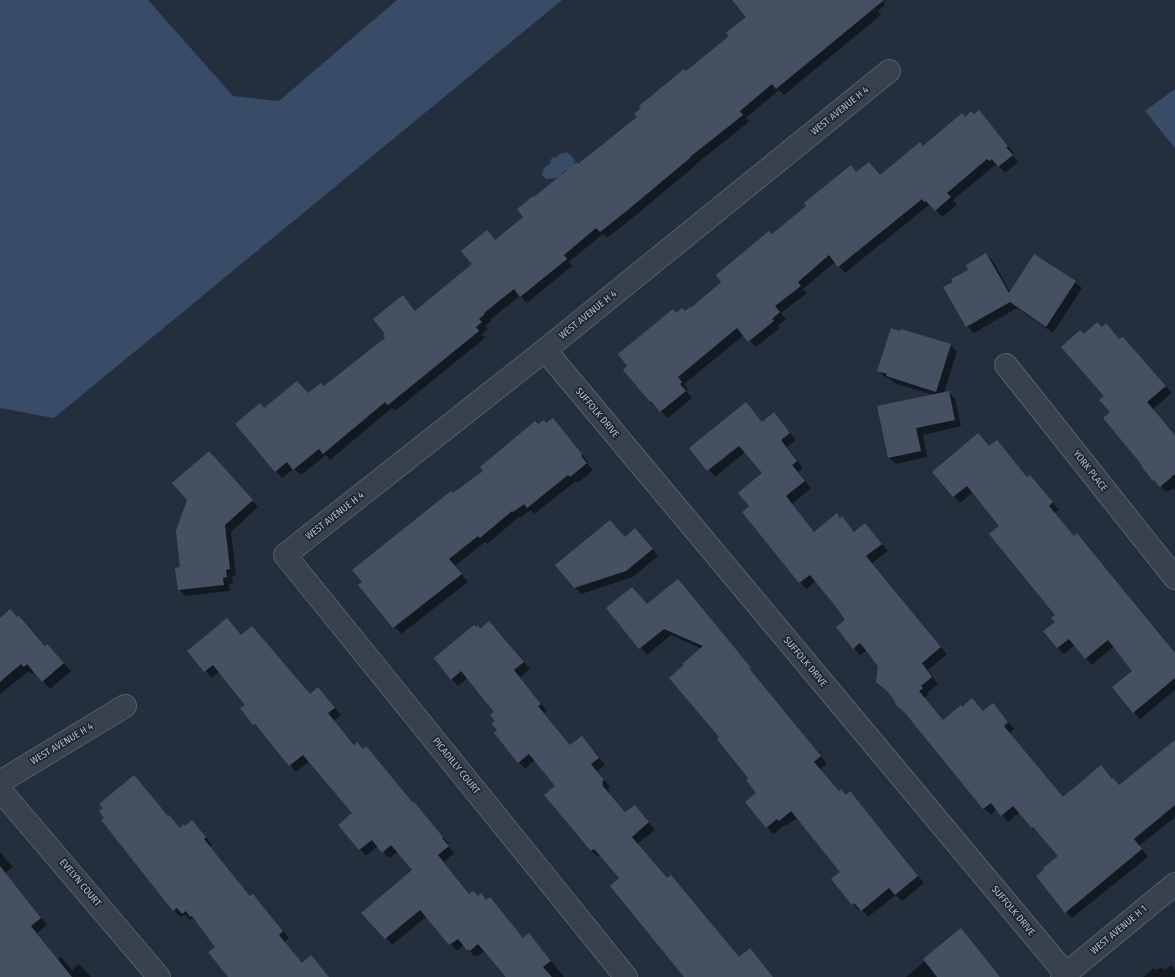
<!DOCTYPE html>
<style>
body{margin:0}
canvas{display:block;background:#242f3e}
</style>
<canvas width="1175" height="977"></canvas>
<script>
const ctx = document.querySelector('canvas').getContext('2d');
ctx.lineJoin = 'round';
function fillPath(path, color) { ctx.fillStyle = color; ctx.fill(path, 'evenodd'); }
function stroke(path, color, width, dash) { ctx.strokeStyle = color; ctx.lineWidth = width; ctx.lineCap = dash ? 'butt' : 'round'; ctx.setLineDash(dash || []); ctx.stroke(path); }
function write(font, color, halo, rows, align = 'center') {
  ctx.font = font + ' "Fira Sans Condensed",sans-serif'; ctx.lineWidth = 3.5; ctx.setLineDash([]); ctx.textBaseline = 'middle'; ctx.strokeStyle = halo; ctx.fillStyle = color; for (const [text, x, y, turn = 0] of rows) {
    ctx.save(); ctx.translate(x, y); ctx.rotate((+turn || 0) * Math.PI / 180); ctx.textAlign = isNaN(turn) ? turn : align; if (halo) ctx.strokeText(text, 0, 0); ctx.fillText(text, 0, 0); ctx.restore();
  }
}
const water = new Path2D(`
 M0,0h148l85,96 46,5 118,-101h165l-508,418 -54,-10z
 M1175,89v59l-30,-37z
 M567,152l8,8 -2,6 -10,6 -4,6 -13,1 -4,-4 2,-7 7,-5 -1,-2 2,-3 4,-1 4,-3z`);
const shadow = new Path2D(`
 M733,0h153l-3,2 2,3 -7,6 3,4 -97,80 -5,-5 -33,28 3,4 -54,43h1l-60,50 -29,23 -4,-4 -34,28 3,4 -45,37 -7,-7 -30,24 1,1 -6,5 3,3 -6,5 3,4 -90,73 -3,-3 -62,52 -4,-5 -25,20 -7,-6 -12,9 -46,-54 28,-15 44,-15 16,-7 62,-49v-4l17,-38 13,15 58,-47 13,-32 8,8 30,-23 9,-18 104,-81 48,-46 44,-36 18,-19z
 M974,116l11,2 29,35 -2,1 6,8 -13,11 -7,-7 -1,1 -2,-2 -42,35 4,5 -15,12 -9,-10 -1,1 -3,-3 -84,68 -10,-11 -32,27 4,4 -26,20 5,6 -8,7 2,2 -24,19 -12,-12 -60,49 4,6 -2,1 6,7 -24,20 -18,-17 26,-87 9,-2 6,-3 82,-74 84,-62 23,3 85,-58z
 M986,254l7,7 17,31 65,-10 7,6 -29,45 -36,-25 -43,25 -7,-7 -13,-44z
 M1084,335l36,5 9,5 43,48 -19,16 22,26v55l-2,-2 -6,4 -13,-12 -43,-67z
 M950,345l7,7 -13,41 5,-1 6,7 6,27 -38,9 4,22 -31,7 -7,-6 45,-63 -40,-12 -4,-4 -5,-2 -7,-7z
 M746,403l17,20 17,-3 16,20 -9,7 16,21 -5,4 13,16 -19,16 22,28 23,-18 4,4h1l13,14 10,-8 23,27 -16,12 75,91 -19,16 10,14 -11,9 2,2 -5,3 20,23 28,-21 12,12 15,-1 15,18 -4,4 53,65 49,-18 8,6 55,-44v75l-36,29 9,11 -76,61 -6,-6 -7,-56 -19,-23 -1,1 -7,-7 -12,-15 -12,10 -11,-13 -6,6 -7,-7 -117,-158 -7,5 -23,-27 10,-8 -31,-39 -10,8 -63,-77 7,-6 13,-32 -18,-22 -30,25 -25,-29z
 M553,419l35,43 -1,1 6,7 -15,13 -2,-2 -42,33 -3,-4 -11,8 -1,-1 -32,27 -2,-2 -30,24 13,16 -67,52 -41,-49 94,-90 31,-24 53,-45 9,-2z
 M990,447l13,1 25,30 2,-2 7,7 22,27 -5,3 20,24 3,-3 7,7 91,112v37l-35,29 -6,-7v-41l-20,-25 -22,19 -17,-20 -11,9 -6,-6 -2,-33 -55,-89 -28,-34 -13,11 -27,-31z
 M209,452l49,55 -27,25 5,43 -4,1 1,8h-4l1,7 -45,5 -6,-7 2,-21z
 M610,521l15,17 17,-2 16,20 -25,21 -52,17 -6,-7z
 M684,587l143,177 -7,5 19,23 7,4 4,-4 6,7 68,84 -22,18 -6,-6 -28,22 -7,-8 -2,2 -6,-7 -11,-32 -45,-54 -11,8 -1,-1 -12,9 -6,-7 -9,-34 -8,-15 -29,-41 -19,-88 -31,-14 -24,20 -40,-47 40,-3z
 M19,617l27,29 9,7 16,18 -21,18 -16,-18 -2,3 -3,-3 -29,23v-75l18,-1z
 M233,626l9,10 68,59h14l17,20 -7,6 21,24 65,65 29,34 -1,1 6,8 -10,9 26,33 8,2 3,-3 6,7 9,4 27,33 12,3 29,36h-57l-22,-27 -8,7 -1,-2 -2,1 -10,-11 -7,6 -30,-35 -35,29 -6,-7 27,-67 -15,-19 -9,6 -11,-12 -12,10 -27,-31 14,-12 -43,-52 -14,11 -34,-42 -1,1 -7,-7 -13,-16 5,-3 -26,-34 -8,7 -24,-27z
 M478,627l3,3 15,-1 34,40 -10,8 27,34 -3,2 27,33 10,-9 7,7 17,21 -8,6 13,16 -2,2 1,2 -1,1 18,21h16l13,17 -18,14 30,35 72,79 11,-9 23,28h-81l-72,-98 -19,-24 -3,2 -7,-6 -35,-64 -21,-27 -10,9 -6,-7 -20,-32 -3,-18 -28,-34 -10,8 -6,-7z
 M134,776l34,41 12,12 6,-1 6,-6 7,6 13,17 -2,1 41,51 2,-1 7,6 29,36 -5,4 18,22 9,-8 18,21h-100l-13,-30 -18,-24 -6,-5 -2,2 -6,-6 -3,3 -7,-7z
 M0,852l13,15 -8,6 42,52 -10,8 21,26 3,-2 11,13 7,-6 12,13h-85l-6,-7z
 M961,930l39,47h-94l19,-16z
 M1171,965l4,5v7h-32l11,-9 2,2 6,-3 3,3z`);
const building = new Path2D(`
 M732,0h152l-108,89 -4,-5 -32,27 3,4 -53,42v1l-61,51 -29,23 -4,-4 -32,27 3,4 -47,38 -6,-8 -30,24 1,1 -6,5 3,3 -6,5 3,4 -91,74 -3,-3 -62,52 -4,-5 -26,21 -6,-8 -12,10 -40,-48 25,-21 4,5 33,-27 11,12 13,-10 3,3 61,-48 -2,-3 2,-1 -12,-15 30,-24 12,16 57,-47 -11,-13 26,-21 8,10 28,-23 -6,-8 16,-13 1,1 43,-35 1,2 59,-47 -3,-3 7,-6 -2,-2 45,-37 2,2 43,-35 -3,-3 20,-16z
 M979,110l29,36 -2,1 7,8 -15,12 -6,-8 -2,2 -3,-2 -40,34 4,4 -16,14 -9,-10 -2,1 -2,-3 -84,68 -9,-12 -31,27 3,4 -26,20 5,6 -8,7 2,2 -26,21 -11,-14 -59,49 4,5 -2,2 6,7 -26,21 -9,-11 -1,1 -27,-32 4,-4 -9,-12 55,-45 3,4 6,-5 3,3 5,-4 1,1 30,-26 -5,-7 53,-44 3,3 34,-28 -2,-3 47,-38 5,7 13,-10 11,13 40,-33 3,4 39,-33 3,4 6,-6 3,3z
 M986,253l23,40 25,-39 42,27 -30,46 -36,-25 -44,25 -23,-40 10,-5 -2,-3 17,-9 -2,-5z
 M1097,322l5,5 4,-4 13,16 4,-2 43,49 -19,16 28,33v39l-15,13 -6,-7 -1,1 -12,-15 1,-1 -39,-47 7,-6 -11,-12 5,-4 -43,-49 19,-17 4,4z
 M891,328l9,3 1,-2 50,15 -15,48 -50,-16 1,-2 -10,-3z
 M949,391l6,29 -39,8 5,23 -33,7 -11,-52z
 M746,402l16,20 12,-10 16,21 -9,7 16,21 -5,4 13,16 -19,15 28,36 23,-19 3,5 2,-2 12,16 11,-9 17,21 -16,12 75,91 -19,16 10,14 -11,9 2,2 -4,3 24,29 18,-15 1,2 10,-9 11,13 10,-8 15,19 -4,4 59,71 38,-32 11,14 1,-1 6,7 56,-45v65l-41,34 8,10 -77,64 -29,-37 8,-6 -1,-2 15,-12 -25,-29 -1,1 -19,-22 -12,10 -10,-13 -8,6 -78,-96 -9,-8 -2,-5 -7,-9 -11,-9 2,-16 -18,-23 -7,6 -17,-22 9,-7 -8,-12 -27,-33 -11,8 -57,-71 7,-6 -11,-13 24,-20 -23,-27 -32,25 -18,-23z
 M553,418l29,36 -1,2 6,7 -17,14 -2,-2 -41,33 -3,-4 -11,8 -1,-1 -32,27 -2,-2 -29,23 13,15 -69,54 -35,-43 4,-3 -10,-12 99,-79 2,2 30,-22 -3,-4 55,-46 3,3 6,-4 2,3z
 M978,433l11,13 8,-6 30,37 3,-2 23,27 -4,4 25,30 3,-3 98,120v25l-42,35 -21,-26 20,-16 -24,-31 -23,19 -16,-20 -12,9 -14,-17 12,-9 -4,-4 4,-3 -66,-81 10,-8 -32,-40 -14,11 -21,-25z
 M209,451l44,49 -28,25 5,44 -4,1 1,7 -4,1 1,7 -46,5 -3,-22 5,-1 -4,-36 11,-31 -15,-17z
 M610,520l15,17 10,-9 18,21 -27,22 -52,17 -19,-23z
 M678,579l74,90 -3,-1 72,88 -7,6 25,29 2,-2 5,6 4,-4 68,85 -23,19 -6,-7 -28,23 -7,-8 -2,2 -21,-26 9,-7 -49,-61 -12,10 -2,-2 -11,9 -21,-26 11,-9 -10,-13 2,-2 -31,-39 2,-2 -50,-59 15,-13 -2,-1 21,-18 -39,-17 -25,20 -33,-41 26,-21 15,17z
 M10,609l7,8 2,-1 26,30 2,-2 17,19 -22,19 -15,-18 -3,3 -3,-3 -21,18v-64z
 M227,618l14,17 11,-9 58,68 8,-7 17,21 -7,5 26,32 3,-3 6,7 3,-3 47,57 1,-1 29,35 -1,1 7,8 -11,9 31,39 4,-3 5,5 3,-3 5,7 4,-3 33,41 6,-5 22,28 -8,6 9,10h-46l-28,-33 -8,7 -2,-2 -1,1 -9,-11 -9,6 -29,-35 -35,29 -24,-26 51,-43 -21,-25 -9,8 -10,-13 -13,10 -21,-25 14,-12 -49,-58 -14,11 -34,-42 -2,1 -13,-17 5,-3 -32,-40 -9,7 -17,-21z
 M489,621l35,41 -10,8 27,34 -3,2 32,39 12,-9 17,22 -8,6 13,16 -2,2 1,2 -1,1 23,27 10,-7 14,17 -17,15 35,41 4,-3 68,82 11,-9 23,29h-89l-74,-91 9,-8 -25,-29 -3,2 -47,-56 11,-9 -26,-32 -11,9 -24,-30 3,-3 -6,-7 4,-2 -5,-6 4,-3 -33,-41 -10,9 -17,-22 40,-33 2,2 2,-2 2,4z
 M134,775l34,41 1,-1 11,13 4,-4 1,2 7,-6 14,17 -2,2 46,57 3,-2 30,37 -4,4 23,28 9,-8 18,22h-101l-20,-25 7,-5 -23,-31 -2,1 -4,-6 -4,3 -5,-6 -4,3 -72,-91 3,-2 -5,-7 4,-3 -4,-4z
 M0,866l41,52 -10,8 41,51h-72z
 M961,928l39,49h-63l-14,-18z`);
const minor = new Path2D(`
 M545,350l521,624
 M1006,365l169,213
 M0,782l125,-76
 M0,790l159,187
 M626,977l-341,-422 260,-205 344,-279
 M1062,977l113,-93`);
const streetNames = [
 ["WEST AVENUE H 4",840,111,-39],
 ["WEST AVENUE H 4",588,315,-39],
 ["SUFFOLK DRIVE",597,413,50],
 ["YORK PLACE",1090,471,52],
 ["WEST AVENUE H 4",335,516,-38],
 ["SUFFOLK DRIVE",805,662,50],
 ["WEST AVENUE H 4",62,744,-31],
 ["PICADILLY COURT",456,766,51],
 ["EVELYN COURT",80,883,50],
 ["SUFFOLK DRIVE",1013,911,50],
 ["WEST AVENUE H 1",1119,930,-40]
];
fillPath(water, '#394c67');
fillPath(shadow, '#0007');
fillPath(building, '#455162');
stroke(minor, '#565f6c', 24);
stroke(minor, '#38414e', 22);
write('10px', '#b4bcc9', '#1d2633', streetNames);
</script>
